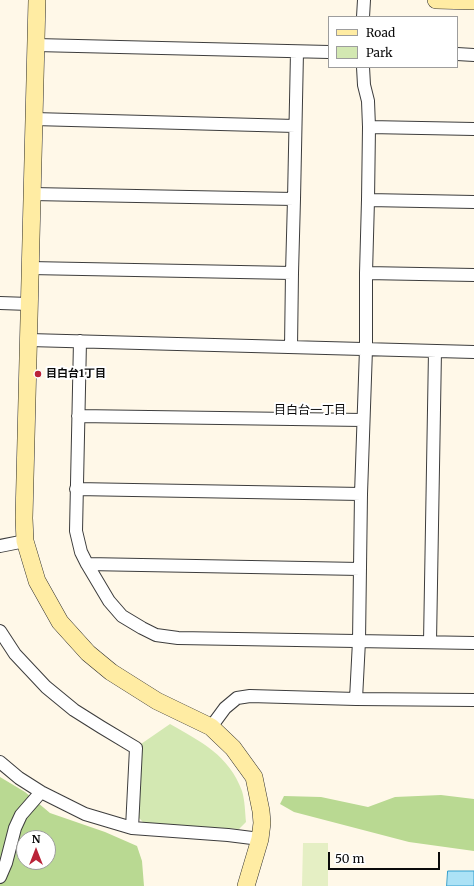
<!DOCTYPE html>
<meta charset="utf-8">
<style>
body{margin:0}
#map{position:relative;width:474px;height:886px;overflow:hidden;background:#fff8e8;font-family:Merriweather,serif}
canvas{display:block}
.legend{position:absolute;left:328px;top:16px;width:130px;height:52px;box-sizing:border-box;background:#fff;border:1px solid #9d9d9d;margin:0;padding:5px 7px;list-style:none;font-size:12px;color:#0a0a0a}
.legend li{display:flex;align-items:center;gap:8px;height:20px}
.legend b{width:20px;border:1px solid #9d9d9d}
.north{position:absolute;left:16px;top:830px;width:40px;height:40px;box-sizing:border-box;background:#fff;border:1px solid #9d9d9d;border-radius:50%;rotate:0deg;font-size:11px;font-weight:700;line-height:16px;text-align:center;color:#0a0a0a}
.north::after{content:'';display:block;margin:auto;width:14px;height:18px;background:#ba2338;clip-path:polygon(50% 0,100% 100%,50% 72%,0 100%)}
.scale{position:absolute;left:328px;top:852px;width:112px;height:18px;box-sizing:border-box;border:2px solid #0a0a0a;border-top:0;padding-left:5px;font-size:12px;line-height:14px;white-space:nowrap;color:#0a0a0a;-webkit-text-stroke:3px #fff;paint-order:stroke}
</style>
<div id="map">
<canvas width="474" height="886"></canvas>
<ul class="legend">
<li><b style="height:5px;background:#ffeca3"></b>Road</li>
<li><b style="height:11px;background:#d3e8b2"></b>Park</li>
</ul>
<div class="north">N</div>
<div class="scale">50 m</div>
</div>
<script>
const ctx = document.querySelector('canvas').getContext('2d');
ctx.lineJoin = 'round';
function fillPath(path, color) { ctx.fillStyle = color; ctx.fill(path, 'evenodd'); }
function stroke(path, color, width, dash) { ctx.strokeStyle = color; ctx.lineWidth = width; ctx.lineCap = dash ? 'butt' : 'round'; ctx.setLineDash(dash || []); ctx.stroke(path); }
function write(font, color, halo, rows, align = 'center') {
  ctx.font = font + ' Merriweather,"Noto Sans JP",serif'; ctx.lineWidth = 4; ctx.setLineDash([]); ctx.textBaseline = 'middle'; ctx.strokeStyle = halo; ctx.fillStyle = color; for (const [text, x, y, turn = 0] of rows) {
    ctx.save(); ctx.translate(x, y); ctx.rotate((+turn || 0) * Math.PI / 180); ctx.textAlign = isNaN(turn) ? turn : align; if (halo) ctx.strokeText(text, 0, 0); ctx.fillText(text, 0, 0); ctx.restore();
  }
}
const green = new Path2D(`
 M170,724c31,18 59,31 72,67 3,10 3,21 4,31l-7,7 -95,-6 -5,-5 2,-74z`);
const forest = new Path2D(`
 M0,777l25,15 25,21 55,19 32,14 5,15 2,25h-144zM24,838h24v24h-24z
 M441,795l33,4v52l-65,-9 -115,-30 -14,-8 4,-8 37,1 47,10 27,-10z`);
const pitch = new Path2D(`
 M303,843h25v43h-26z`);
const water = new Path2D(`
 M448,871h26v15h-27z`);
const street = new Path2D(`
 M363,17l1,-17
 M36,45l293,7
 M457,54l17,1
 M34,119l261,7
 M369,127l105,2
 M32,194l262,5
 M368,200l106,2
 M30,268l262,5
 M366,273l108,2
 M0,303l29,1
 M29,340l445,12
 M80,341l-4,190 5,21 6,12 22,37 13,15 20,12 14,7 22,3 296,5
 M291,347l1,-74 2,-74 3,-147
 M78,416l285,4
 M76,489l285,5
 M0,546l25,-5
 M87,564l273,5
 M0,631l15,23 31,33 28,23 27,17 35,21 -4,80
 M430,642l5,-291
 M356,699l3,-58 2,-147 5,-145v-76l2,-73 1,-73 -1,-26 -4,-16 -1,-18
 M211,727l14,-19 12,-10 13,-2 106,3 118,1
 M0,762l19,16 22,14 44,22 47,14 96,7 32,4
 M0,877l6,-14 9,-35 6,-13 20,-23`);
const secondary = new Path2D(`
 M37,0l-13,518 1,23 12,40 23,41 28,31 23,19 46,29 54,26 22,21 21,29 7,34 1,12 -2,16 -14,47
 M436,0l38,1`);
const markers = [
 [38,374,4,"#ba2338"]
];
const poiNames = [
 ["目白台1丁目",46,374]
];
const neighbourhoodNames = [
 ["目白台一丁目",310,411]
];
fillPath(green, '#d3e8b2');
fillPath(forest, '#b9d992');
fillPath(pitch, '#e5efc4');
fillPath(water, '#ace2f6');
stroke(water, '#339fce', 1);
stroke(street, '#3d3d3d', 14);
stroke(secondary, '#2c2c2c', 18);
stroke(street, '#fff', 12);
stroke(secondary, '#ffeca3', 17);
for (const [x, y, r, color] of markers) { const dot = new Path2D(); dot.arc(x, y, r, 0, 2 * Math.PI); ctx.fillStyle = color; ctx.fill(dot); stroke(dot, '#fff', 1.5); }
write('bold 11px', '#0a0a0a', '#fff', poiNames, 'left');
write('12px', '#0a0a0a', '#fff', neighbourhoodNames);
</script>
